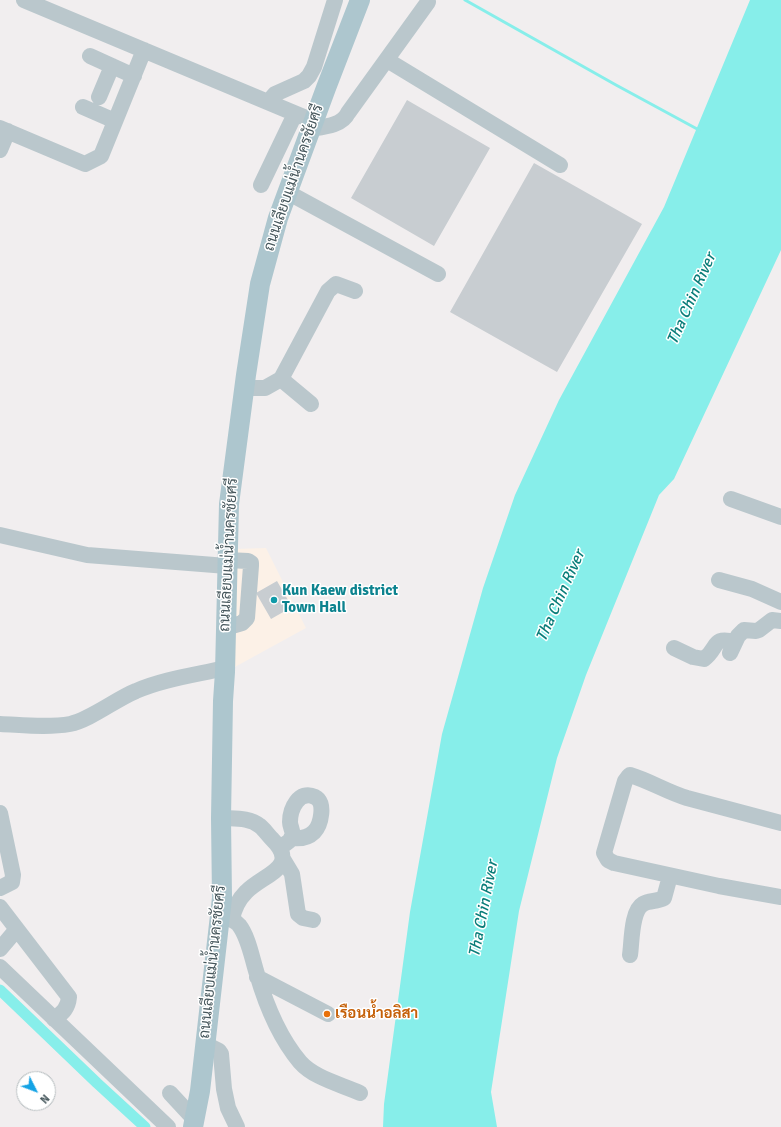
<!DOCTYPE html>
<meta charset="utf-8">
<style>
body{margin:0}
#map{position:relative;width:781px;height:1127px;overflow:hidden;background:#f1eeef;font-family:Signika,sans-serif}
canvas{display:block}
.north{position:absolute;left:16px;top:1071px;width:40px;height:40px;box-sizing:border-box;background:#fff;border:1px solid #b5bcbe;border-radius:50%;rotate:132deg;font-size:11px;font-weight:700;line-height:16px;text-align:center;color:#46575c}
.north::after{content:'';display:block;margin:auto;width:14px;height:18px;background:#14a3e5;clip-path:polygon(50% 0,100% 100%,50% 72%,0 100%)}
</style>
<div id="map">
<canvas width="781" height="1127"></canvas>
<div class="north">N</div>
</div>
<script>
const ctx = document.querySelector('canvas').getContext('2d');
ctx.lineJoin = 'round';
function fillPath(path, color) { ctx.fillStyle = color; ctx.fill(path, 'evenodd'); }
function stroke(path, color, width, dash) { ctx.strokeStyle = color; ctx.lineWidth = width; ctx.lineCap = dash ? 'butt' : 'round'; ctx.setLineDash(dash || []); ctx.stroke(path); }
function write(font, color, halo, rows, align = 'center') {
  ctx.font = font + ' Signika,Sarabun,sans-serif'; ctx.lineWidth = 3; ctx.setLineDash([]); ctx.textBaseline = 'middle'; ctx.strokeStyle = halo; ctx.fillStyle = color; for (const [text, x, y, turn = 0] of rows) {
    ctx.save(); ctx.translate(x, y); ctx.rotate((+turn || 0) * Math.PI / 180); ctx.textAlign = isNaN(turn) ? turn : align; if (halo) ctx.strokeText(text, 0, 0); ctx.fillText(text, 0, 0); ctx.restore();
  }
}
const commercial = new Path2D(`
 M266,548l40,80 -73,40 1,-119z`);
const water = new Path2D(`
 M750,0h31v250l-107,229 -15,16 -73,180 -29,83 -38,153 -28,181 6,35h-114l1,-23 26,-192 32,-178 41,-146 32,-93 44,-95 105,-193z`);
const stream = new Path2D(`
 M465,0l151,85 83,45`);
const canal = new Path2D(`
 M0,990l97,93 48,44`);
const building = new Path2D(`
 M407,100l83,48 -56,98 -83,-48z
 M534,163l108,61 -85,148 -107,-60z
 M277,581l15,26 -21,12 -15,-26z`);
const minor = new Path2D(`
 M24,0l289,121
 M90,56l44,20
 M387,60l173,105
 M99,97l13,-31
 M268,102l7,-8 29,-13 5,-5 5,-9 21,-67
 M83,107l32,14
 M0,128l85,36 16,-8 43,-106
 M310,129c13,-2 32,-3 38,-16l80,-111
 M0,150l8,-19
 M261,185l34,-71
 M287,192l151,82
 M245,388h20l16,-9
 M311,404l-30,-25 47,-88 8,-7 19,7
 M731,499l50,18
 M0,535l87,20 140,11
 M719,580l33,9 29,13
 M225,628l17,-5 5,-5 4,-52v-3l-3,-2 -21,-1
 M674,648l19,9 11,2c15,-11 7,-23 31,-17
 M730,653l8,-17 6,-6 12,1 3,-1 13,-10 9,1
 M0,724c23,1 48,4 70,0 20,-4 46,-25 66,-33 28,-12 59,-16 89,-23
 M0,813l13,62 -1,7 -12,6
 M221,818c13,1 28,-1 39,8 4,3 8,9 12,13 29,29 -9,35 -26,53 -7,7 -12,17 -14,27
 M781,823l-94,-25c-20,-6 -37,-17 -57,-23l-2,2 -3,4 -21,72 4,7 6,3 105,23 62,11
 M280,847c4,-2 10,-5 12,-10 2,-5 -2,-10 -2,-15 0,-13 9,-33 25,-25 11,5 6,28 -1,35 -6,6 -15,7 -23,6
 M283,859l9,15 6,40 5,4 10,2
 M0,907l69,90c-1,11 -6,16 -15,22
 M220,916c8,2 14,3 19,9 10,13 13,34 18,49 9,31 22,63 43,88 14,16 40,22 60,31
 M0,949l17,-20
 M630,955c2,-13 1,-44 13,-51 6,-4 14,-2 21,-6l6,-22
 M0,967l168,160
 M257,977l71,37
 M205,1044l14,7 2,3 3,35 4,19 9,19
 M170,1093l25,27`);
const major = new Path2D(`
 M193,1127l7,-36 22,-193 -1,-80 2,-117 2,-29 4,-168 17,-129 14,-91 18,-66 48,-130 34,-88`);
const markers = [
 [274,600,4,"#0f9aa8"],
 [327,1014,4,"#e8710a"]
];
const streetNames = [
 ["ถนนเลียบแม่น้ำนครชัยศรี",294,178,-71],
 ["ถนนเลียบแม่น้ำนครชัยศรี",229,555,-87],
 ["ถนนเลียบแม่น้ำนครชัยศรี",213,962,-84]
];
const cultureNames = [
 ["Kun Kaew district",282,591],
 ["Town Hall",282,608]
];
const foodNames = [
 ["เรือนน้ำอลิสา",335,1014]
];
const waterNames = [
 ["Tha Chin River",692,299,-66],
 ["Tha Chin River",561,596,-66],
 ["Tha Chin River",484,909,-79]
];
fillPath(commercial, '#fcf1e7');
fillPath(water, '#87eeea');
stroke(stream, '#87eeea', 3);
stroke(canal, '#87eeea', 11);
fillPath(building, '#c8cdd1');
stroke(minor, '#bac7cc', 16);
stroke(major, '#adc6ce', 20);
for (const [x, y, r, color] of markers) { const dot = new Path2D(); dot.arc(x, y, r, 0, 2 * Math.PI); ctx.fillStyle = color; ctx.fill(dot); stroke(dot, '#fff', 1.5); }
write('15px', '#46575c', '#fff', streetNames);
write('bold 15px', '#0d838f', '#fff', cultureNames, 'left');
write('bold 15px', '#c56008', '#fff', foodNames, 'left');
write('italic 16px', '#0b7e7a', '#fff', waterNames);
</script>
